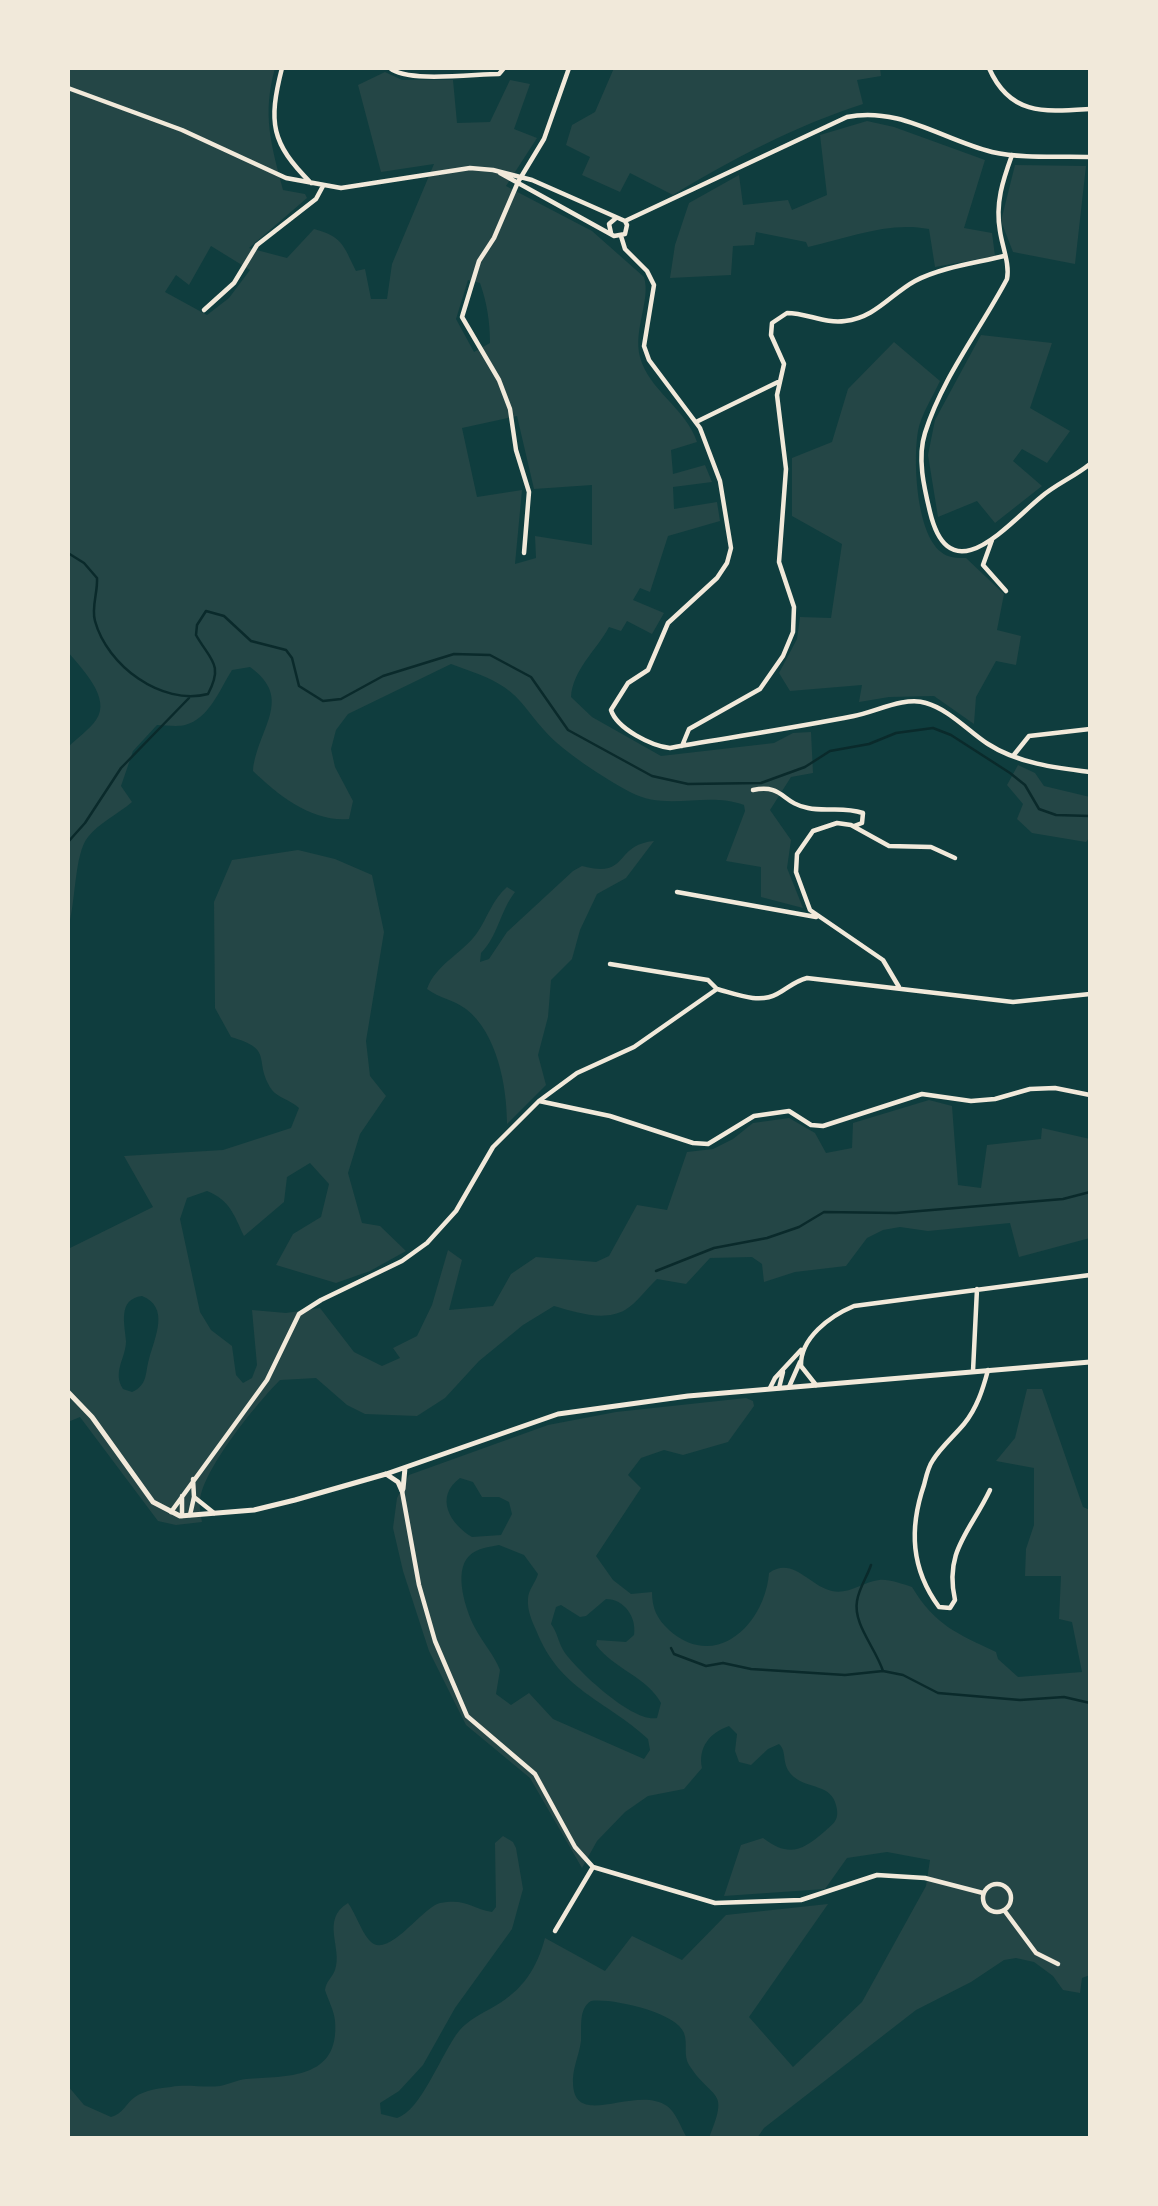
<!DOCTYPE html>
<style>
body{margin:0}
#map{position:relative;width:1158px;height:2206px;overflow:hidden;background:#0f3d3e;font-family:"Nunito Sans",sans-serif}
canvas{display:block}
.frame{position:absolute;inset:0;border:70px solid #f1e9da;pointer-events:none}
</style>
<div id="map">
<canvas width="1158" height="2206"></canvas>
<div class="frame"></div>
</div>
<script>
const ctx = document.querySelector('canvas').getContext('2d');
ctx.lineJoin = 'round';
function fillPath(path, color) { ctx.fillStyle = color; ctx.fill(path, 'evenodd'); }
function stroke(path, color, width, dash) { ctx.strokeStyle = color; ctx.lineWidth = width; ctx.lineCap = dash ? 'butt' : 'round'; ctx.setLineDash(dash || []); ctx.stroke(path); }
const green = new Path2D(`
 M68,68h207c-13,47 -4,76 8,122l22,4 2,4 -58,50 38,10 27,-29c29,8 29,16 42,42l9,-2 6,30h16l5,-35 42,-100 -53,8 -23,-87 27,-13 17,8h51l4,43 33,-1 20,-42 20,4 -16,45 23,9 -31,48 86,45 52,46c7,23 -11,52 -4,80 9,34 46,51 57,85l-26,8 2,24 32,-9 7,17 -39,5 1,22 43,-7 3,19 -52,15 -18,56 -10,-4 -7,12 31,13 -12,21 -25,-13 -6,10 -12,-4c-13,24 -36,42 -38,70l21,20 69,39 113,-13 19,-10 18,-1 2,41 -22,4 -21,33 21,30 -4,28 16,40 -42,-11v-30l-35,-6 19,-50 -1,-6c-38,-14 -77,7 -114,-13 -26,-14 -67,-40 -86,-62 -14,-15 -23,-32 -40,-43 -16,-11 -35,-16 -53,-23l-103,50 -12,16 -5,19 4,18 18,34 -4,18c-37,3 -70,-23 -96,-48 4,-42 42,-72 -3,-104l-18,3c-12,19 -23,49 -47,55 -8,2 -20,0 -28,0l-24,26 -12,35 11,16c-14,12 -33,21 -44,35 -14,17 -12,66 -20,91v-181c9,-9 21,-17 28,-27 16,-22 -15,-52 -28,-68zM211,246l39,24 -21,28 -22,17 -42,-23 11,-17 13,10zM468,280l12,3c7,20 10,39 10,60l-16,9 -18,-33zM517,416l17,73 58,-4v60l-57,-9 1,22 -21,6 7,-74 -45,7 -15,-69z
 M614,68h266l1,8 -24,4 6,24c-68,22 -129,54 -190,91l-43,-22 -10,19 -38,-17 8,-18 -24,-12 6,-20 23,-13z
 M867,121l27,6 91,33 -21,68 28,5 3,23 -60,11 -6,-38c-40,-8 -81,9 -121,18l-2,-5 -50,-10 -2,13 -21,1 -2,29 -61,3 5,-33 14,-42 50,-28 4,30 45,-5 4,10 35,-15 -7,-60z
 M1015,165l71,1 -11,98 -62,-12 -12,-31z
 M981,335l71,8 -22,65 40,23 -23,32 -25,-14 -9,12 29,25 -47,37 -18,-22 -39,16 -10,-62 7,-35z
 M894,342l46,39c-7,15 -19,34 -22,50 -5,29 -2,101 23,121 7,6 16,6 25,6l38,36 -7,36 24,6 -5,29 -20,-4 -20,36 -2,27 -40,-28 -45,1 -30,5 3,-17 -72,6 -11,-18 18,-34 3,-22 31,1 11,-74 -50,-28v-58l40,-16 16,-53z
 M1018,765l17,8 9,13 46,11v40l-4,5 -54,-9 -15,-14 6,-15 -16,-19z
 M654,841l-28,37 -29,16 -17,36 -8,29 -21,21 -3,37 -10,38 8,30 -39,39c0,-38 -10,-91 -41,-115 -12,-9 -27,-11 -39,-20 9,-25 35,-35 50,-56 11,-16 15,-33 30,-46l8,5c-15,19 -17,44 -34,61l-1,9 9,-3 18,-27 66,-61 9,-5c48,13 31,-21 72,-25z
 M298,850l37,9 37,16 12,57 -18,109 4,35 16,20 -26,38 -12,39 14,50 18,3 26,25 -36,20 -34,12 -60,-18 17,-31 28,-17 8,-33 -19,-21 -23,14 -3,25 -40,34c-10,-21 -14,-36 -37,-45l-20,7 -7,21 20,93 11,18 21,16 4,29 7,8 9,-5 5,-13 -5,-55 34,3 34,-5 34,44 28,14 18,-8 -7,-10 24,-12 15,-31 16,-55 14,10 -13,50 44,-4 18,-32 25,-17 60,5 13,-6 28,-51 30,5 20,-58 26,-3 20,-10 20,-16 36,-5 26,15 11,20 26,-5 1,-25 76,-23 23,6 6,79 23,3 6,-43 54,-6 1,-11 48,11v99l-71,19 -9,-34 -82,8 -28,-4 -17,3 -16,8 -21,28 -51,6 -31,10 -2,-18 -10,-7 -42,1 -24,26 -29,-5c-10,9 -20,24 -32,31 -21,12 -50,2 -71,-4l-31,19 -44,36 -34,37 -28,18 -52,-2 -18,-9 -31,-27 -36,2c-22,22 -78,90 -80,121 -1,6 1,14 2,21l-26,3 -18,-4 -78,-104 -12,5v-173l85,-42 -29,-51 99,-6 68,-22 8,-20c-7,-7 -22,-11 -27,-18 -20,-30 4,-40 -41,-53l-16,-29 -1,-106 18,-42zM142,1296c28,11 13,41 7,63 -4,14 -1,26 -17,33l-9,-3c-11,-17 3,-31 3,-48 -1,-16 -9,-42 16,-45z
 M1027,1389h15l41,118 7,3v465l-8,3 -2,15 -17,-3 -10,-14 -19,-14 -18,-4 -12,2 -33,22 -55,28 -152,118 -7,10h-48c21,-51 4,-36 -20,-73 -6,-10 -1,-21 -5,-32 -8,-21 -73,-35 -93,-32 -13,8 -9,27 -10,40 -2,15 -9,28 -8,43 2,46 63,0 94,22 9,6 14,22 20,32h-619v-52l16,19 27,12c12,-3 15,-14 24,-20 10,-7 25,-9 36,-10 16,-3 33,1 49,-1 9,-2 17,-6 26,-7 40,-3 94,1 89,-58 -1,-11 -7,-21 -10,-31 1,-9 7,-12 10,-20 8,-22 -15,-50 13,-67 8,11 12,26 21,37 18,22 53,-33 71,-37 26,-5 31,5 52,9l4,-5 -1,-64 8,-7 10,6 3,6 7,41 -11,40 -57,79 -32,57 -24,26 -19,12 1,11 16,4c24,-7 45,-66 62,-87 9,-11 24,-18 36,-25 28,-16 42,-38 50,-68l60,33 27,-35 50,24 44,-45 102,-11 -79,113 44,50 69,-65 64,-116 4,-26 -43,-8 -40,6 -22,31 -101,7 17,-51 22,-7c26,20 40,12 61,-6 10,-9 16,-12 12,-27 -5,-21 -28,-16 -42,-28 -14,-12 -6,-25 -15,-33l-11,5 -17,16 -12,-3 -4,-11 2,-17 -8,-8c-20,7 -31,22 -27,42l-18,21 -36,7 -23,16 -28,29 -15,27 -52,-90 -64,-53 -37,-74 -26,-80 -10,-43 4,-30 12,-23 139,-50 68,-13 130,-14 7,3 1,5 -26,36 -45,13 -19,-5 -23,8 -13,17 13,13 -45,68 17,24 18,14 21,-2c0,16 5,27 17,38 47,42 96,-6 100,-57 24,-17 40,13 63,18 16,4 31,-9 47,-11 10,-1 23,4 33,7 23,38 44,46 84,65l2,7 20,18 64,-5 -10,-50 -13,-3 2,-43h-36l1,-27 8,-24v-57l-38,-7 19,-23zM460,1478l13,4 9,15h17l10,5 3,12 -11,21 -29,2c-22,-13 -38,-40 -12,-59zM499,1545l25,10 14,19c-2,8 -10,16 -10,25 -1,11 4,22 8,31 24,61 69,69 112,109l2,11 -6,9 -91,-40 -24,-26 -18,12 -15,-11 4,-24c-6,-15 -17,-27 -25,-42 -9,-17 -22,-56 -6,-72 8,-8 20,-9 30,-11zM606,1599c18,0 31,18 28,36l-8,7 -29,-2 -1,5c18,24 51,32 65,58l-4,15c-24,5 -78,-46 -92,-65 -7,-10 -7,-20 -14,-29l5,-17 5,-2 19,12 6,-1z`);
const stream = new Path2D(`
 M68,553l16,10 13,15c1,14 -6,30 -2,43 12,44 66,85 113,73 16,-30 2,-34 -12,-59l1,-10 9,-14 18,5 27,25 35,9 6,8 7,28 24,15 18,-2 42,-23 71,-22 36,1 41,22 37,53 84,46 36,8 73,-1 44,-16 25,-16 39,-7 27,-11 37,-5 18,7 59,38 15,12 14,24 17,6 34,1
 M68,842l17,-19 36,-55 68,-70
 M656,1271l58,-23 53,-10 32,-11 25,-15 72,1 167,-14 27,-7
 M871,1565c-4,12 -12,23 -14,36 -4,23 18,46 26,70
 M671,1648l3,6 32,12 17,-3 28,6 94,6 38,-4 20,4 35,18 82,7 44,-3 26,6`);
const minor = new Path2D(`
 M282,68c-14,55 -11,75 29,115
 M390,68c17,15 84,6 109,6l5,-6
 M989,68c21,48 56,44 101,41
 M68,88l114,42 104,48 55,10 129,-20 23,2 39,10 93,41
 M1012,155c-9,25 -17,48 -12,76 2,15 10,33 7,48 -27,51 -65,99 -82,154 -8,25 -1,54 5,79 20,83 77,13 111,-15 15,-13 33,-20 49,-33
 M500,173l114,63 11,-2 2,-9 -2,-4
 M625,221l222,-104c52,-11 96,23 145,35 31,7 66,4 98,5
 M611,233l-2,-9 7,-6
 M621,236l4,13 22,22 7,14 -10,61 5,14 51,68 20,53 11,67 -4,15 -10,15 -49,45 -20,47 -20,13 -17,27c6,19 41,36 59,38 62,-11 123,-20 184,-32 21,-4 51,-20 72,-13 24,7 42,28 62,41 29,19 68,24 102,28
 M204,310l30,-27 23,-38 59,-46 7,-13
 M696,422l82,-40
 M992,540l-9,25 23,26
 M524,553l5,-61 -13,-42 -6,-41 -11,-29 -37,-63 17,-56 15,-23 24,-56 26,-43 25,-71
 M682,746l7,-17 71,-40 23,-33 10,-24 1,-25 -15,-45 7,-93 -9,-74 7,-31 -13,-29 1,-12 15,-10c20,0 38,11 58,8 30,-3 46,-27 70,-40 27,-14 61,-18 89,-25
 M1013,756l16,-20 61,-7
 M753,790c31,-6 28,13 55,18 19,4 34,-2 55,5l-1,10 -8,3
 M677,892l139,25
 M610,964l98,16 9,9
 M899,987l-16,-27 -73,-50 -14,-38 1,-18 16,-23 24,-8 14,2 38,21 42,1 24,11
 M539,1101l71,15 83,27 15,1 46,-28 35,-5 22,14 12,1 99,-32 49,7 24,-2 35,-10 25,-1 35,7
 M988,1370c-5,19 -11,38 -24,54 -10,12 -23,23 -31,36 -5,7 -7,17 -9,25 -15,44 -13,84 15,122l11,1 5,-8c-11,-49 15,-68 35,-110
 M973,1371l4,-82
 M816,1385l-15,-19c-1,-28 29,-50 53,-60l236,-31
 M789,1387l11,-25
 M770,1388l5,-10 26,-28
 M779,1388l4,-16
 M193,1479l1,18 20,16
 M402,1491l17,94 16,56 32,75 68,58 40,73 18,20 122,36 86,-3 76,-25 48,3 58,15
 M182,1496v20
 M171,1512l96,-132 32,-66 22,-14 81,-39 25,-18 29,-32 37,-64 46,-46 38,-28 57,-26 83,-58c19,5 42,15 60,5 11,-6 18,-13 30,-16l206,24 77,-8
 M190,1515l4,-18
 M983 1898a14 14 0 1 1 28 0a14 14 0 1 1-28 0Z
 M1004,1910l32,43 22,11
 M555,1931l38,-64`);
const tertiary = new Path2D(`
 M68,1392l24,25 61,85 27,14 74,-6 41,-10 91,-26 172,-60 130,-18 402,-34
 M386,1474l12,8 4,9
 M403,1489l2,-21`);
fillPath(green, '#244646');
stroke(stream, '#0a2a2b', 2.5);
stroke(minor, '#f1e9da', 4.5);
stroke(tertiary, '#f1e9da', 5);
</script>
